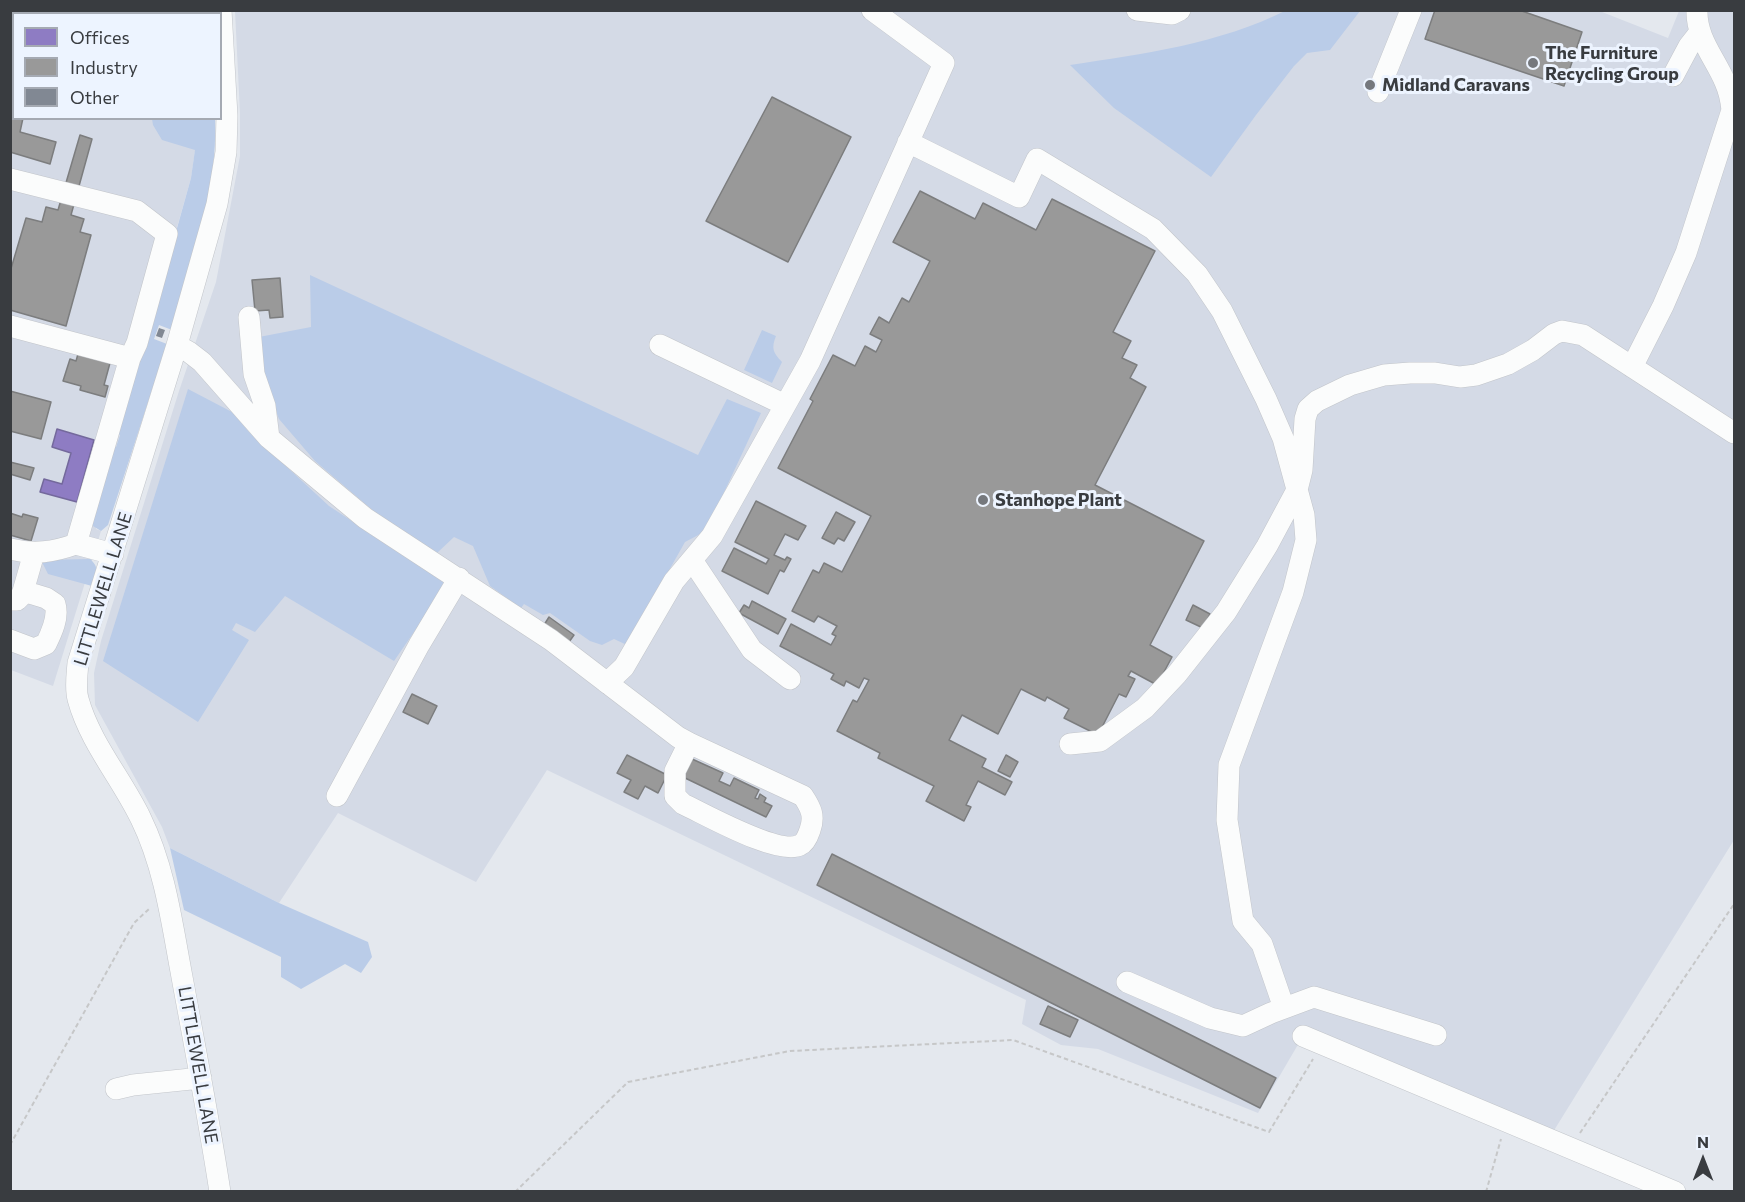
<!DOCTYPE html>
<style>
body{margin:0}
#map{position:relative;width:1745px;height:1202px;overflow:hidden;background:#e4e8ee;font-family:Commissioner,sans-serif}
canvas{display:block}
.frame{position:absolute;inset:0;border:12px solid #393c40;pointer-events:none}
.legend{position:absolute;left:12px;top:12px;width:210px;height:108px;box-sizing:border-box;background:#edf4ff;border:2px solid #a5aab3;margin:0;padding:8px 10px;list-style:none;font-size:18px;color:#393c40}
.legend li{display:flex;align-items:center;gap:12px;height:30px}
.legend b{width:30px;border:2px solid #a5aab3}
.north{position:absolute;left:1673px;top:1130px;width:60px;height:60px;-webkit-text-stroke:4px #edf4ff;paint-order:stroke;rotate:0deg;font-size:16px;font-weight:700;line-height:24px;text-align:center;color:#393c40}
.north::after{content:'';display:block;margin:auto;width:21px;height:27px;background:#393c40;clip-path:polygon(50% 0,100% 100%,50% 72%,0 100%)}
</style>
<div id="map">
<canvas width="1745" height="1202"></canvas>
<div class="frame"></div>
<ul class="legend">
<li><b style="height:16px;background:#8e7cc3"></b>Offices</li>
<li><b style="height:16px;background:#999"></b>Industry</li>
<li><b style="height:16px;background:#818893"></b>Other</li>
</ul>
<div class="north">N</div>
</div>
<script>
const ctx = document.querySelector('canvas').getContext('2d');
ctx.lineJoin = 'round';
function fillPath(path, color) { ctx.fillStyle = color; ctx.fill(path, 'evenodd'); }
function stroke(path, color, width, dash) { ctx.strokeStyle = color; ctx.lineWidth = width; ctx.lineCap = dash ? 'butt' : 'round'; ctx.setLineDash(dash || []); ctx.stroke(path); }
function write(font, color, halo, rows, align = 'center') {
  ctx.font = font + ' Commissioner,sans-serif'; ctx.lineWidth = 6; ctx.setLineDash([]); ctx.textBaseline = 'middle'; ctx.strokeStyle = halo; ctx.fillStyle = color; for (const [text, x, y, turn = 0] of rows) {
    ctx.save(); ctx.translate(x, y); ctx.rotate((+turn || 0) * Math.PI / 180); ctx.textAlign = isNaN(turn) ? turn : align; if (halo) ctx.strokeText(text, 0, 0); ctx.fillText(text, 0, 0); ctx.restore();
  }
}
const built = new Path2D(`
 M198,10v3l-184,1v104l192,1 -11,32 -4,27 -19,67 -55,188 3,2 -4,12 -3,-1 -17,83 5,2 -48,155 -42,-16 -1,-659z
 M1597,10l71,28 11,-27h55v829l-181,292 -250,-96 -45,77 -160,-64 -37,-4 -39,-21 4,-24 -479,-230 -71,112 -138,-69 -59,90 -109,-55 -8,-21 -67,-122 -1,-32 7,-32 78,-250 37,-109 24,-126v-43l-5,-102z`);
const green = new Path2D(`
 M206,10v3h-52v-2z
 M1287,10l73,1 -30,39 -23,3 -13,13 -38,49 -45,62 -97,-69 -44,-43c73,-11 149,-21 217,-55z
 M152,119h63c3,72 -24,143 -43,211l-13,-5 -5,14 13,5 -59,181 -7,6 -8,-5 -1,-8 20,-72 4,1 4,-12 -4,-2 36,-115 39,-140 4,-28 -33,-10 -9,-15z
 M310,275l388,180 29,-56 34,14 -55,118 -21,11 -58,103 -13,-6 -12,6 -12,-4 -40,-28 -7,2 -19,-11 -3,4 -31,-22 -17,-40 -19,-9 -17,16 -53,-33 -69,-59 -36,-42 -21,-53 1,-29 52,-10z
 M762,330l14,6c-5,12 -3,17 6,26l-10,21 -28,-13z
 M188,389l44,23 17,20 80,74 114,75v9l-49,71 -109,-65 -30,36 -19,-9 -4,7 17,10 -51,82 -95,-61z
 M90,559c11,10 5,14 2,27l-44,-12 -7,-14z
 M170,848l109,55 89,39 4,15 -11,16 -16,-9 -44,25 -20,-12v-20l-97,-47z`);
const offices = new Path2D(`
 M57,429l37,11 -17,62 -37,-10 4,-13 18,5 9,-31 -19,-6z`);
const industry = new Path2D(`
 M10,10h55l-1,4h-50v6l-4,-1z
 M1435,10h84l63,22 -18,54 -139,-47z
 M772,97l79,40 -63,125 -82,-41z
 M10,110l4,1v7h9l-3,14 36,10 -6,22 -40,-12z
 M80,135l12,4 -21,76 13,4 -4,13 11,3 -25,91 -56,-16v-38l16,-54 16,4 4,-15 12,3z
 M920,191l55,28 8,-16 53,27 16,-31 103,52 -42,81 18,9 -9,17 15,7 -7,13 16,9 -51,98 109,56 -54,104 22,12 -15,28 -26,-14 -3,5 7,3 -9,18 -7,-3 -21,41 -34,-17 5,-9 -22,-12 -2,4 -24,-12 -23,45 -36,-19 -13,25 37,19 -4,8 30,15 -7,13 -27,-14 -12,24 5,2 -7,14 -38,-20 8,-15 -56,-28 2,-5 -43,-22 16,-31 4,2 12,-22 -5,-2 -5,10 -13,-7 -2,5 -13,-7 3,-5 -54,-28 11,-22 40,21 5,-9 -4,-2 5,-8 -19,-10 -4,6 -22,-11 21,-41 6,3 5,-10 18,9 29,-56 -93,-48 35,-67 -3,-2 23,-44 22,11 10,-20 11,6 6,-12 -12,-6 9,-17 10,6 13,-25 7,4 21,-41 -37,-19z
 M280,278l3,39 -13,1 -1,-8 -14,1 -3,-31z
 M78,354l32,9 -6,22 4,1 -3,11 -25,-7 1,-4 -18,-5 7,-22 6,2z
 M10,391l41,11 -10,37 -31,-8z
 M10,462l24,6 -4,12 -20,-6z
 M756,501l50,25 -8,14 -13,-6 -11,21 11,5 2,-3 4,2 -7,13 -4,-2 -12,24 -46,-23 12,-23 32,16 3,-5 -34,-17z
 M836,512l19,10 -11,19 -6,-3 -4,6 -12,-6z
 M10,513l12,4 1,-3 15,4 -7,23 -21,-6z
 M752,601l34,18 -8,15 -39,-21 5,-8 5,3z
 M1193,605l17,9 -7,14 -17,-8z
 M549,617l25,18 -5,7 -25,-17z
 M412,694l25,12 -9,18 -25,-12z
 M627,755l40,20 -9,18 -13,-7 -7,13 -14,-7 7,-12 -14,-7z
 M1006,755l12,7 -8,15 -12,-6z
 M692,759l31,14 -4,8 11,5 4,-8 25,12 -4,8 3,1 2,-5 6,4 -2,4 8,4 -6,11 -83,-40z
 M832,854l444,224 -16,30 -443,-223z
 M1048,1006l30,14 -8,17 -30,-13z`);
const building = new Path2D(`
 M159,328l6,2 -3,8 -6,-2z`);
const path = new Path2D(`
 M1580,1133l154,-229
 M10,1145l124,-222 16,-15
 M515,1192l113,-110 162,-31 223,-11 256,92 44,-73
 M1486,1192l15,-53`);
const minor = new Path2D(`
 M1137,10l35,4 8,-4
 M1673,76l16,-30 11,-14
 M1378,92l33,-82
 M908,142l111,55 18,-38 116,70 44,45 25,37 44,88 17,39 21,77 2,25 -13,52 -64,173 -2,55 16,101 19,23 22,64
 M10,179l127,32 30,23 -30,109 -7,15
 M249,317l5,57 11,32 4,32
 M10,326l120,32 -54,186 37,10
 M177,345l12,7 13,10 67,76 96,80 186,122 127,97 11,6 114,53c8,12 12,20 7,34 -2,6 -5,13 -10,15 -22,11 -95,-31 -117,-41l-8,-8v-25l14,-28
 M660,345l125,60
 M1632,367l31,-61 23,-53 46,-143c-1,-10 -3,-19 -7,-28 -10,-24 -29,-44 -28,-72
 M10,549c24,6 44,3 66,-5
 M692,560l60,90 38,29
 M10,600h7l5,-5 12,-42
 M10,640l24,9 12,-5c6,-12 13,-27 9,-40l-9,-6 -23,-7
 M607,683l17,-16 50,-86 38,-45 98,-175 134,-298 -72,-53
 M1070,744l30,-3 45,-33 32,-34 49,-62 41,-66 30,-56 5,-20 3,-51 3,-10 9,-8 33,-16 34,-10 26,-2h25l25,4 16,-2 32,-11 25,-14 21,-16 8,-3 21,4 151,98
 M337,796l82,-151 40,-67
 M1127,982l83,36 33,8 28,-13 43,-16 122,38
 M1303,1036l372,156
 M116,1089l17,-4 68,-7
 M220,1192c-11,-72 -25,-144 -38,-215 -10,-53 -17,-109 -41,-158 -19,-40 -51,-76 -63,-120 -3,-11 -1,-24 0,-36l99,-318 40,-141 9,-52 1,-36 -6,-106`);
const markers = [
 [1533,63,6,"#75787d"],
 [1370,85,6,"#75787d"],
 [983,500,6,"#75787d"]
];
const poiNames = [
 ["The Furniture",1545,53],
 ["Recycling Group",1545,74],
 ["Midland Caravans",1382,85],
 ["Stanhope Plant",995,500]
];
const streetNames = [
 ["LITTLEWELL LANE",103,589,-73],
 ["LITTLEWELL LANE",198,1065,80]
];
fillPath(built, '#d4dae6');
fillPath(green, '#bacce8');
fillPath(offices, '#8e7cc3');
stroke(offices, '#74699c', 1.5);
fillPath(industry, '#999');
stroke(industry, '#7c7d7e', 1.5);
fillPath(building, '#818893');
stroke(minor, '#c2c5ca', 22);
stroke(path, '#c6c7c8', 2, [4.5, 3]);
stroke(minor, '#fbfcfc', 21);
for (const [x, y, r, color] of markers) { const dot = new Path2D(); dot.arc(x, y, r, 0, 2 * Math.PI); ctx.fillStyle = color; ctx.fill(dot); stroke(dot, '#edf4ff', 2); }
write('bold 18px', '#393c40', '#edf4ff', poiNames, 'left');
write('18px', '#393c40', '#edf4ff', streetNames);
</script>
